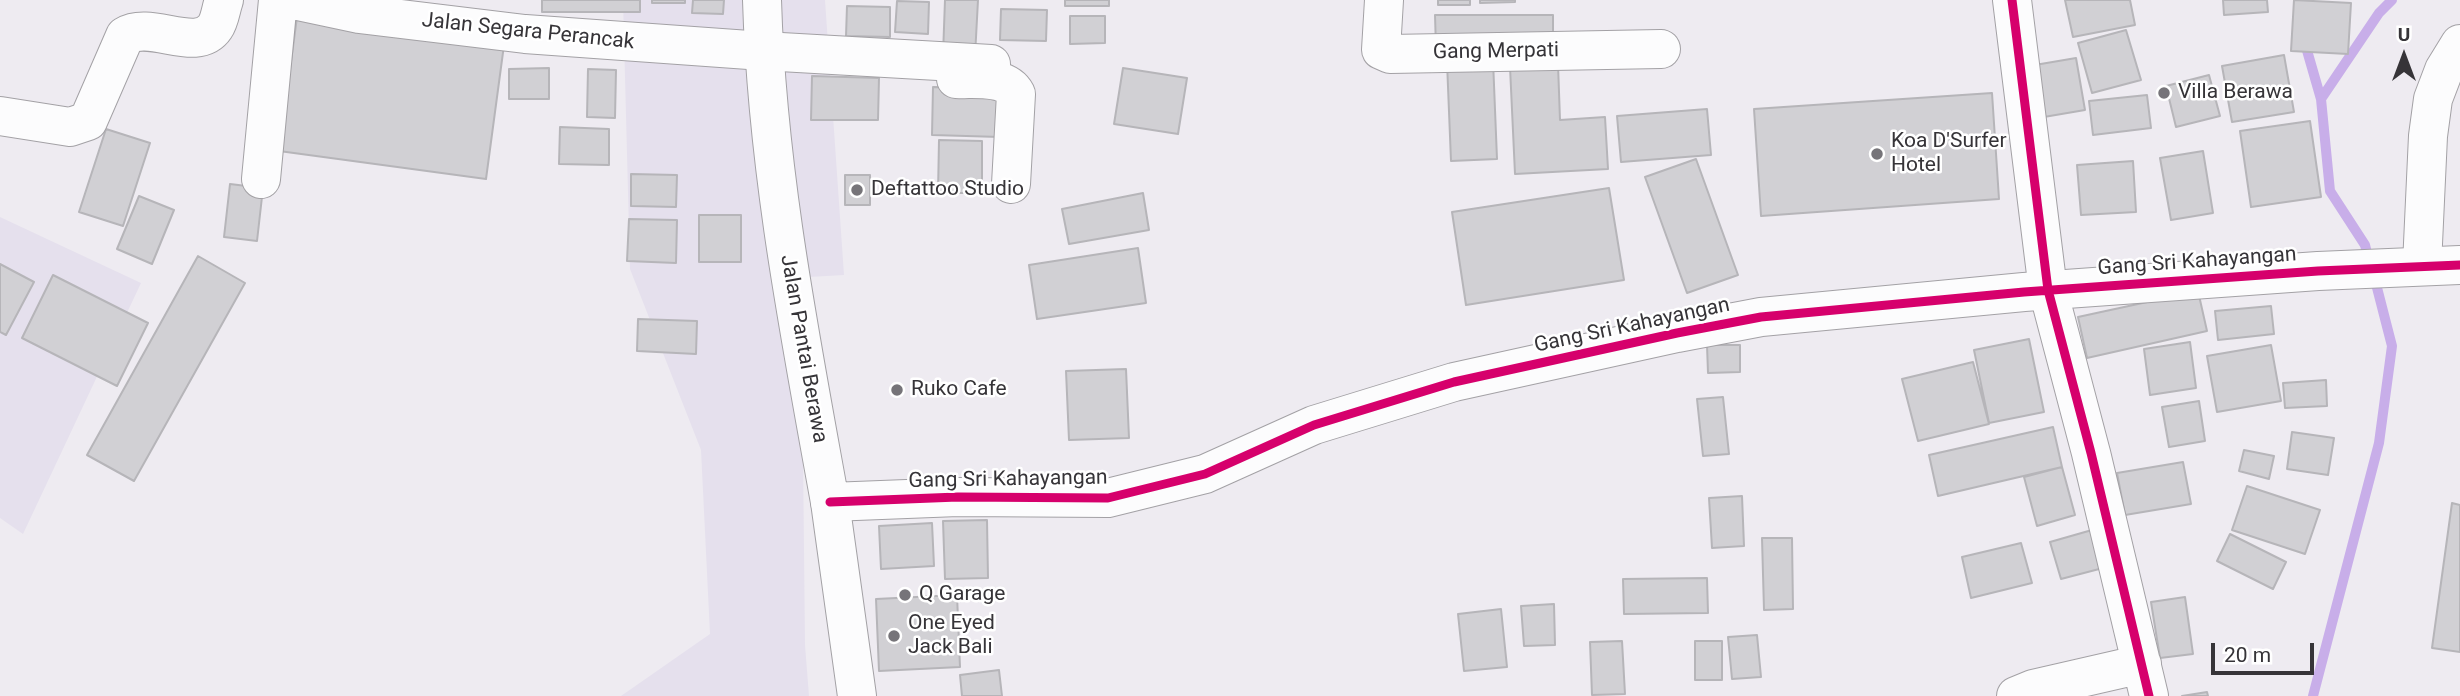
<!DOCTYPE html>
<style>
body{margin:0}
#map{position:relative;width:2460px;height:696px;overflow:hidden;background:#eeebf1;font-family:Roboto,sans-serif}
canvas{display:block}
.north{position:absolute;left:2369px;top:21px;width:70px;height:70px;-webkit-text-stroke:5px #fff;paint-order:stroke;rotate:0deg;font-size:19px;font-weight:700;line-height:28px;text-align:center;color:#363438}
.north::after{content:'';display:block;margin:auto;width:24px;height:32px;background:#363438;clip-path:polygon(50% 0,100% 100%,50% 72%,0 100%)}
.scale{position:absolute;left:2211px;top:643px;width:103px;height:32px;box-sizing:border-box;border:4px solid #363438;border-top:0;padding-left:9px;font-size:21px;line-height:24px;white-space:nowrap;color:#363438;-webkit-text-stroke:5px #fff;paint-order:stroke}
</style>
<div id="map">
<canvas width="2460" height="696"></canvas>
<div class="north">U</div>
<div class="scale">20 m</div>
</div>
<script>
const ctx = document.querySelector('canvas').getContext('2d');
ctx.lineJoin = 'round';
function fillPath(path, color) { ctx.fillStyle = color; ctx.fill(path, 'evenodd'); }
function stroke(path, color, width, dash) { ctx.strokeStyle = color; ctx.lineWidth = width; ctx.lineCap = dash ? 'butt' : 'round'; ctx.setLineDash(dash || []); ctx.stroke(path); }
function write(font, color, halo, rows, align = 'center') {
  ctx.font = font + ' Roboto,sans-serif'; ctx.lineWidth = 5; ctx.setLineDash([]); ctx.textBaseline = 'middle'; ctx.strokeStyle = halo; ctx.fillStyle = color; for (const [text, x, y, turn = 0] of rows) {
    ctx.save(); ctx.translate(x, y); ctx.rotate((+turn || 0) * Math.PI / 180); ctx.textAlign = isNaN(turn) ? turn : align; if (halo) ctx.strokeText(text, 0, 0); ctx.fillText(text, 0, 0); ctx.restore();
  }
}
const built = new Path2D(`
 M623,0h202l19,275 -53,3 12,177 2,190 4,51h-188l89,-62 -9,-184 -71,-181z
 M0,217l141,66 -118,251 -23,-16z`);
const stream = new Path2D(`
 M2304,40l17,59
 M2369,261l-4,-16 -35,-54 -9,-92 58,-86 13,-13
 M2313,696l66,-253 13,-97 -18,-70`);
const building = new Path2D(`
 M542,0h98v12h-98z
 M652,0h33v3h-33z
 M693,0h31l-1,14 -31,-1z
 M945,0h33l-3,56 -32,-1z
 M1065,0h44v6h-44z
 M1438,0h32v5h-32z
 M1480,0h35v2l-35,1z
 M2065,0h65l5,25 -62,12z
 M2223,0h44l1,12 -44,3z
 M2294,0l57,3 -3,51 -57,-3z
 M897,1l32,1 -1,32 -33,-2z
 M847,6l43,1v30l-44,-1z
 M1001,9l46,1 -1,31 -46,-1z
 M1435,15h118v34h-117z
 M1070,16h35v27l-35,1z
 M297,17l207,28 -18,134 -207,-28z
 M2126,30l15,50 -49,13 -14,-50z
 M2284,55l10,57 -62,10 -10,-56z
 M2076,58l9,52 -47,8 -9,-52z
 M1493,60l4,99 -46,2 -4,-99z
 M1558,64l2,56 45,-3 3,52 -93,5 -5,-107z
 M549,68v31h-40v-30z
 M1123,68l64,10 -9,56 -64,-10z
 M588,69l28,1 -1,48 -28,-1z
 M2209,75l11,41 -44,11 -10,-41z
 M812,76l67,2 -1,42h-67z
 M933,87l69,1 -2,49 -68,-2z
 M1992,93l7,106 -238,17 -7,-107z
 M2147,95l4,33 -58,7 -4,-34z
 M1707,109l4,46 -90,7 -4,-46z
 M2310,121l11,76 -70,10 -11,-76z
 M560,127l49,2v36l-50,-1z
 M106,129l44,14 -27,83 -44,-14z
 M939,140l43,1v52h-44z
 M2203,151l10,62 -42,7 -11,-62z
 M1696,159l42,116 -51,18 -42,-116z
 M2133,161l3,51 -55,3 -4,-50z
 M631,174l46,1 -1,32 -45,-1z
 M845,175h25v30h-25z
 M230,184l33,4 -6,53 -33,-4z
 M1609,188l15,92 -158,25 -14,-93z
 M1143,193l6,37 -80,14 -7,-35z
 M139,196l35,14 -22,54 -35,-15z
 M699,215h42v47h-42z
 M629,219l48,1 -1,43 -49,-2z
 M1138,248l8,55 -109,16 -8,-54z
 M198,256l47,27 -111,198 -47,-26z
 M0,264l34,18 -28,53 -6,-3z
 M53,275l95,48 -31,63 -95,-48z
 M2198,291l9,40 -120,27 -9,-41z
 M2271,306l3,28 -56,6 -3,-29z
 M638,319l59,2 -1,33 -59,-3z
 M2029,339l15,73 -55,11 -15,-73z
 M2190,342l6,46 -46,7 -6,-46z
 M1707,345h33v27l-32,1z
 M2271,345l10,56 -64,11 -10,-56z
 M1973,362l16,62 -71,17 -16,-62z
 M1126,369l3,69 -60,2 -3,-69z
 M2326,380l1,26 -42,2 -2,-25z
 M1723,397l6,57 -26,2 -6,-57z
 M2199,401l6,40 -36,6 -7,-40z
 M2053,427l9,40 -124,29 -9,-41z
 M2292,432l42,6 -6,37 -41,-6z
 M2244,450l30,6 -5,23 -30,-8z
 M2183,462l8,42 -66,11 -8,-42z
 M2062,467l13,48 -38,11 -13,-49z
 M2247,486l73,24 -15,44 -73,-24z
 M1742,496l2,50 -32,2 -3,-50z
 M2452,503l8,2v147l-28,-4z
 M987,520l1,58 -43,1 -2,-58z
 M932,523l2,43 -53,3 -2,-43z
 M2092,530l11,38 -42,11 -11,-37z
 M2230,534l56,28 -13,27 -56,-28z
 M1762,538h30l1,71 -29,1z
 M2021,543l11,40 -61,15 -9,-41z
 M1707,578l1,35 -84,1 -1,-35z
 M957,595l3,72 -81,4 -3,-72z
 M2185,597l8,57 -33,4 -9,-56z
 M1554,604l1,41 -31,1 -3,-40z
 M1501,609l6,58 -43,4 -6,-57z
 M1757,635l4,42 -29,2 -4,-42z
 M1622,641l3,53 -33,1 -2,-53z
 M1695,641h27v39h-27z
 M999,670l3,26h-40l-2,-21z
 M2207,692l1,4h-26z`);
const minor = new Path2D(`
 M293,0l66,14 166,20 238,17 228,13
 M1384,0l-3,50 9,4 271,-5
 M2012,0l36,290 43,163 58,243
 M956,79c20,1 50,-4 60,15l-5,90
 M0,116l70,11 18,-6 37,-85c26,-16 72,18 90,-9 5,-7 6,-19 9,-27
 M261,179l17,-179
 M2422,265l6,-129 5,-37 11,-29 16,-26
 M830,502l27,194
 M2016,696l17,-7 109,-25`);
const tertiary = new Path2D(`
 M762,0c5,169 38,336 68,502l128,-5 150,1 97,-24 109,-49 140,-43 223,-49 84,-16 263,-25 294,-21 142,-6`);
const cycleway = new Path2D(`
 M2012,0l36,290 43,163 58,243
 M830,502l128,-5 150,1 97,-24 109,-49 140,-43 223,-49 84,-16 263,-25 294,-21 142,-6`);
const markers = [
 [2164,93,7,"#767479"],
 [1877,154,7,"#767479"],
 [857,190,7,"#767479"],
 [897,390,7,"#767479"],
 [905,595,7,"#767479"],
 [894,636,7,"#767479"]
];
const streetNames = [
 ["Jalan Segara Perancak",528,32,6],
 ["Gang Merpati",1496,52,-1],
 ["Gang Sri Kahayangan",2197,262,-4],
 ["Gang Sri Kahayangan",1632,326,-12],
 ["Jalan Pantai Berawa",803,349,80],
 ["Gang Sri Kahayangan",1008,480,-1]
];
const poiNames = [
 ["Villa Berawa",2178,93],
 ["Koa D'Surfer",1891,142],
 ["Hotel",1891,166],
 ["Deftattoo Studio",871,190],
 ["Ruko Cafe",911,390],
 ["Q Garage",919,595],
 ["One Eyed",908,624],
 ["Jack Bali",908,648]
];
fillPath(built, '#e5e0ed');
stroke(stream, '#c8aee9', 10);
fillPath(building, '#d1d0d4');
stroke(building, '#b6b5b9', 2);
stroke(minor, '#a3a1a5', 40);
stroke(tertiary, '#a3a1a5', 40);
stroke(minor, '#fcfcfd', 38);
stroke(tertiary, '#fcfcfd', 38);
stroke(cycleway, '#d6006c', 9);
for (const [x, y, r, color] of markers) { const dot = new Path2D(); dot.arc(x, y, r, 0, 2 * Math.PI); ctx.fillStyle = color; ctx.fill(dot); stroke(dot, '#fff', 2.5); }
write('21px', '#363438', '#fff', streetNames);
write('21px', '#363438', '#fff', poiNames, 'left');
</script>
